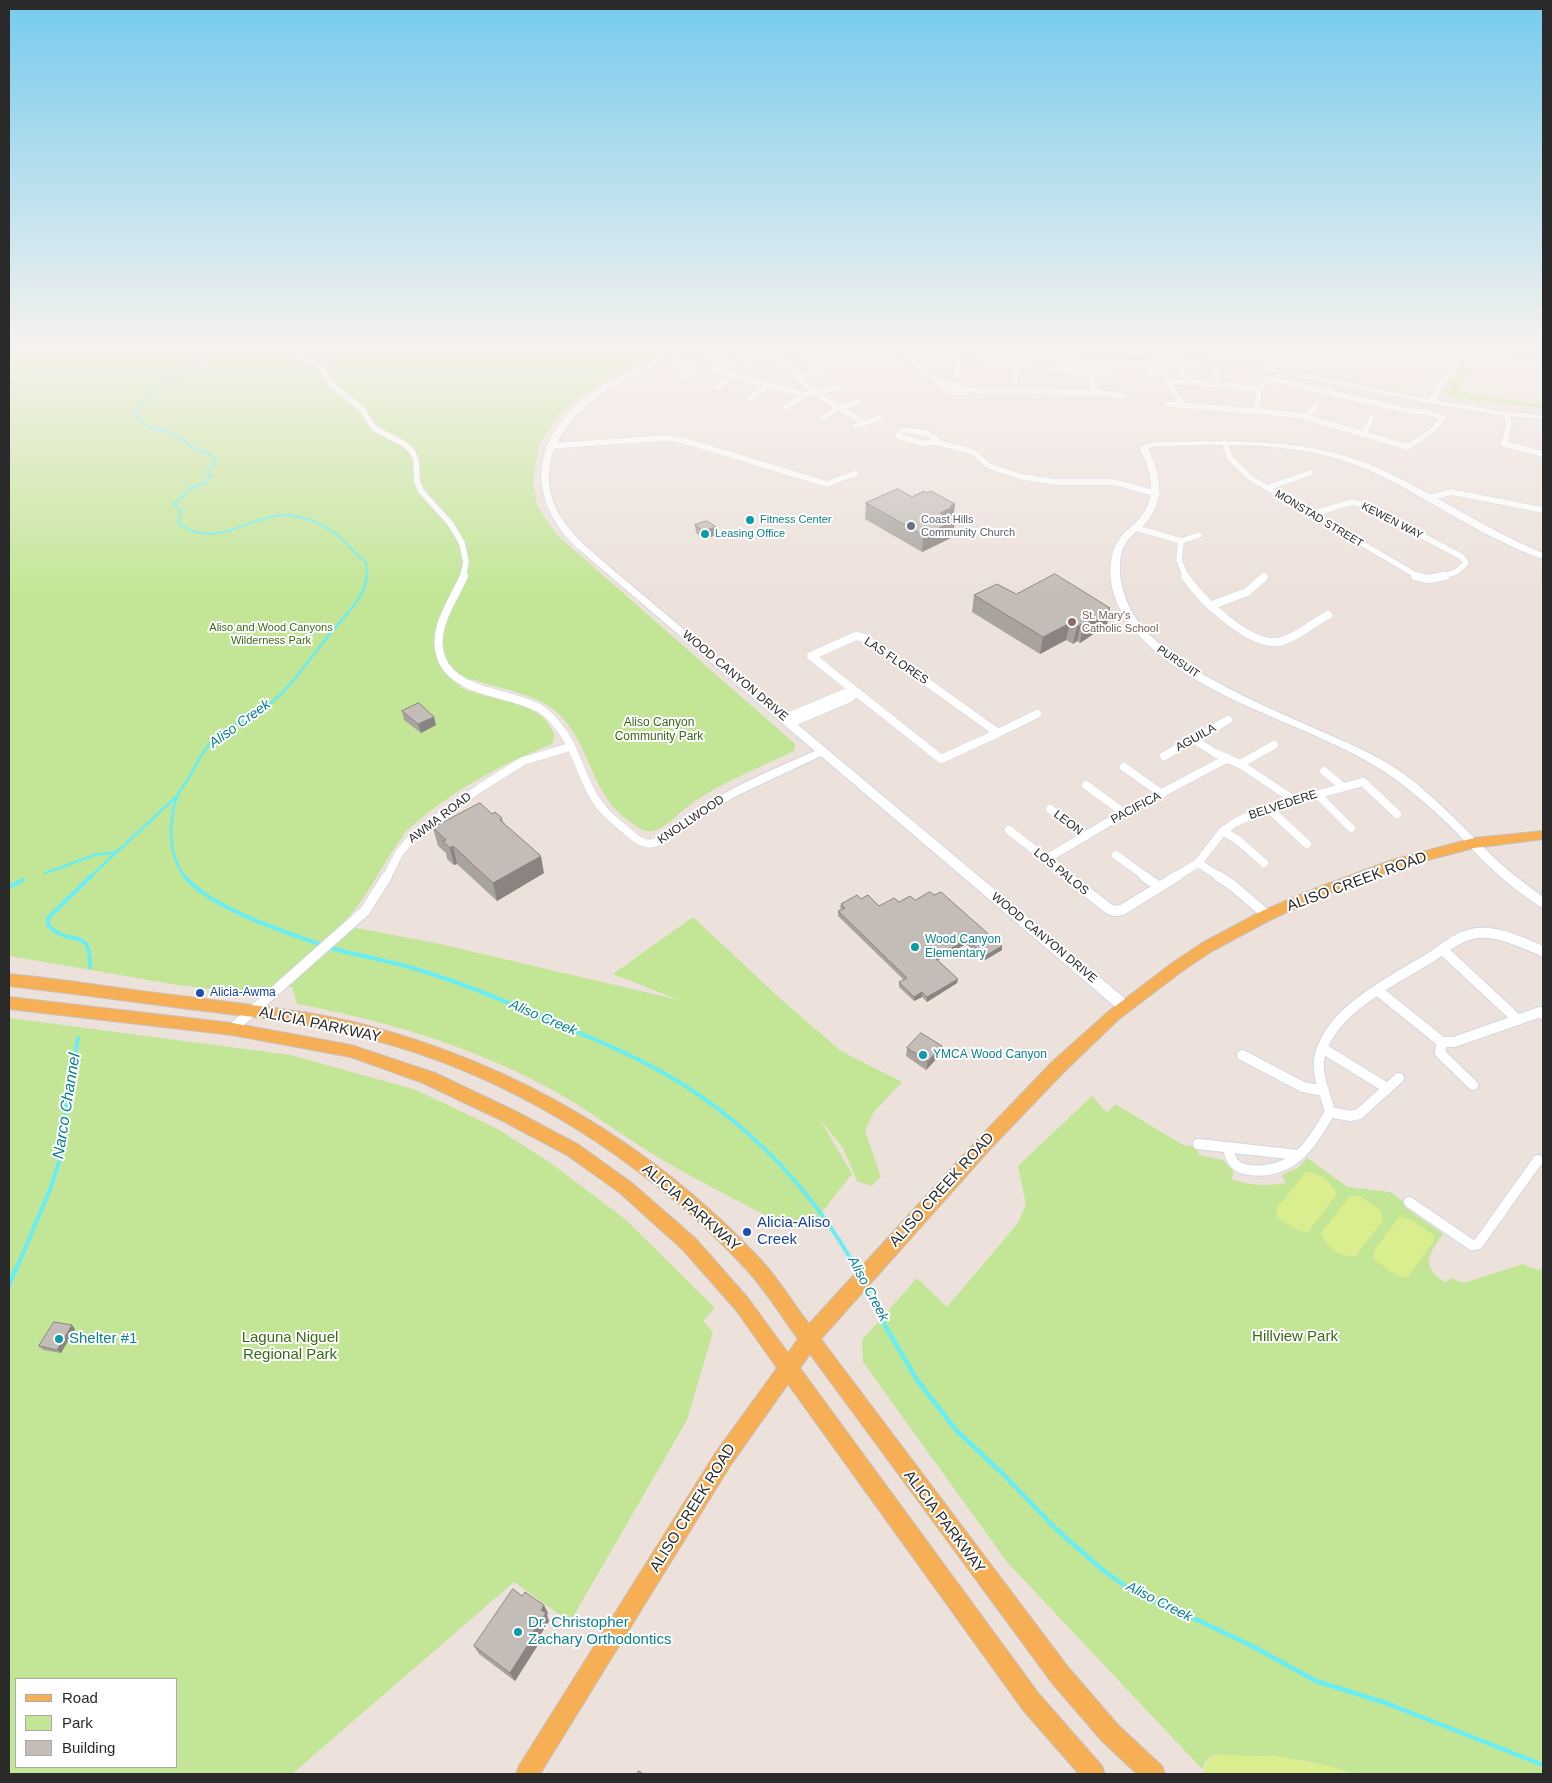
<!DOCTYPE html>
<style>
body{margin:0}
#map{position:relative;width:1552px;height:1783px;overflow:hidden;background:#ede1db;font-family:Helvetica,sans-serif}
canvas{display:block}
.frame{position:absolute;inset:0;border:10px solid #2a2a2a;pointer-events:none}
.legend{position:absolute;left:15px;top:1678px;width:162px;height:90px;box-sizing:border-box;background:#fff;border:1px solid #aaa;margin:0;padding:6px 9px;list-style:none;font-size:15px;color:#2a2a2a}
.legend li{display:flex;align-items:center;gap:10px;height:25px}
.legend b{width:25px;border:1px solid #aaa}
</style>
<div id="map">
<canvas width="1552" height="1783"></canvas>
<div class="frame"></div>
<ul class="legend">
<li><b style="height:6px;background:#f7af56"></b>Road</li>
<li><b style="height:14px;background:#c2e695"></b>Park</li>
<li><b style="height:14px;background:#c4bdb7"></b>Building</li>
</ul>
</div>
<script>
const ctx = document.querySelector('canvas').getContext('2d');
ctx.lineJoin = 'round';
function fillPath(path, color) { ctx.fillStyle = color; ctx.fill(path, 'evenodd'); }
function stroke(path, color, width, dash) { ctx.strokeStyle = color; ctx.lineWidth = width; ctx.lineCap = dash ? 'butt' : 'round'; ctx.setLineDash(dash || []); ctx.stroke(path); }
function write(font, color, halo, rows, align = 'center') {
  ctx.font = font + ' Helvetica,sans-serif'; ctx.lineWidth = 4; ctx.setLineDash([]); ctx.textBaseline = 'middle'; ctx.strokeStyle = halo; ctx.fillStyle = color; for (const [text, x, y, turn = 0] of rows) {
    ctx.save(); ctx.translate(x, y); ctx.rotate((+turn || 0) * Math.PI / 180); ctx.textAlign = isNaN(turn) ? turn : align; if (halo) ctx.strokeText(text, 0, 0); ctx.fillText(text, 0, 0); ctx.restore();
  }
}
const green = new Path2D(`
 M9,348h671l-71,30 -23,14 -26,21 -21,32 -6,35 4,25 19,29 239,210 -1,7c-33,16 -69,30 -99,50 -11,7 -31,29 -43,30 -7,1 -11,-2 -17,-6 -46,-28 -42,-78 -76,-111 -23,-22 -59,-24 -87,-35l-13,8c26,12 58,11 82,29 6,4 10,13 14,19l-3,9c-53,21 -106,50 -149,90l1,1c-23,29 -36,64 -63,90l99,19 239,56 -66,-26 80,-57 92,86 56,48 61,31 -29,31 -8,18 16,46 -10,9 -14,-5 -14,-33 -24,-30 33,56 -40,51 -21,4c-46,-25 -94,-48 -140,-76 -35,-22 -68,-47 -106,-67 -77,-41 -162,-66 -248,-82l-5,-17h-29l-19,6 -66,-8 -169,-29z
 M1462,369l7,2 -12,20 78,13 1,-2 7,1v5l-96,-11 -2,-3 7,-13z
 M9,1018l282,37 125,35 80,38 56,36 73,55 90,89 -12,13 10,11 -26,88 -117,202 -56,-40 -222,192h-283zM16,1679h160v88h-160z
 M1092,1096l15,17 8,-9 68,41 13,2 3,8 24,5 11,13 -3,6c19,7 36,7 55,4l-4,-8 17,-8 8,-9 41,29 42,5 15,11 1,5 37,26c-14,20 -24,32 3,49l4,-5 14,5 59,-19 15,6 5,-2v506h-186l-56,-14 -87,-5 -7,4 -5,10 -195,-207 -144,-200 -1,-22 55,-62 30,29 71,-84 8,-19 -8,-38z`);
const pitch = new Path2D(`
 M1306,1172c13,0 25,10 31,22l-29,38 -9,-1 -22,-14 -1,-8z
 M1350,1196h10l21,15 2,9 -28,37c-14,0 -29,-10 -34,-24z
 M1399,1217l11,2 24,16v6l-27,36h-8l-24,-17 -2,-8z
 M1217,1755l59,1 53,10 28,8h-154l5,-15z`);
const streamFar3 = new Path2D(`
 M197,348l9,12 -3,4c-25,14 -54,21 -68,48l4,7 10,8 23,6 25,17 15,5 4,7 -10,12 5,3 -4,5 -16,6 -17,16 7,7 -3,12c5,3 11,7 17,9 37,10 66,-25 105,-15 16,4 32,12 44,24 7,7 13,15 22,21l1,15`);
const streamFar2 = new Path2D(`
 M45,873l50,-18 21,-3
 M90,877l87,-81
 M185,877c-17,-21 -17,-56 -8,-80 3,-8 10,-15 14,-23 7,-12 12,-25 23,-35 14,-14 36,-19 52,-32 25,-19 40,-44 60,-68 14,-19 38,-38 41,-63`);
const streamFar1 = new Path2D(`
 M184,876c27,32 98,55 138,69
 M9,887l14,-7
 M328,947c29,9 59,13 88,22 50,15 97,35 144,56 34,14 68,28 100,46 83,46 151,116 197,199
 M90,967c1,-43 -20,-18 -42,-42v-7l43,-42
 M16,1270l35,-83 13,-42v-26l14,-81`);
const stream = new Path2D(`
 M856,1268l3,6
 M9,1285l7,-17
 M865,1286l22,43 30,51 40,51 46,43 53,55 48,42 33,23 50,21 67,32 62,34 70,22 157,62`);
const streetFar2 = new Path2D(`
 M284,348l8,6 29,12 11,19 30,24 12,19 30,16 8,7 4,9 1,21 4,10 29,32 12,20 4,19 -3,15
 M728,348l22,20 38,-2
 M897,348l6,7 8,4
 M919,357l51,3 115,12 8,4 -2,7 4,8 -4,2c-18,0 -36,-2 -54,-2 -51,0 -86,6 -127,-30z
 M1179,358l3,14 8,10
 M981,361l3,-13
 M782,362l22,-1
 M787,362c15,31 49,41 75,60
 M990,362l2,-14
 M1215,369l2,15
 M1147,371l18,1 3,10
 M1090,373h25
 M956,376l2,-17
 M796,377l27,-6
 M679,378l16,-9 10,-2 100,28 33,-8
 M936,381l14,11h18
 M1015,382l1,-18
 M717,387l17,-12
 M1094,392l28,4
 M750,398l19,-13
 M1169,404l129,11 110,32 24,-16 11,-13 -18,-6 -16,-1 -138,-32 -12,10 -69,-7h-22l14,21
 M786,407l19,-12
 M1257,410l2,-21
 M1506,414l3,10 -5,20 39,10
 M1306,417l11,-13
 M823,418l17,-11 18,-5
 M856,426l23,-8
 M905,430l21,3 11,7 -12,4 -27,-8 3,-5z
 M1364,433l8,-16
 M935,442l38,10 16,14 33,11 34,5h58l43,12
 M1225,443l5,15 19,19 170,100
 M550,446l115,-8 17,2 145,44 29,-11
 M1267,488l43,-15
 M1429,498l22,-6 92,18
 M1312,514l40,-12 12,3 98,52 4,6 -10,9 -15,5
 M1136,528l45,13 -2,19 7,17
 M1181,541l18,-6`);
const streetFar1 = new Path2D(`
 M464,576c-11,25 -33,53 -23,81 12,37 73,35 101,53 6,4 12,10 16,16 17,20 22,48 36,71 8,14 21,24 34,35 8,6 15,14 26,11 10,-2 17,-10 25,-16
 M1185,576c15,23 63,69 92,66 15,-1 37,-20 51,-27
 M1415,576l13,3 17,-3
 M1210,606l37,-14 17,-15
 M856,636l9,2 133,95 -57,26 -130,-103z
 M785,718l60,-25h10
 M791,723l59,-25 5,-5
 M998,733l39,-19
 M1193,739l22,14 25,11 54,36
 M1164,756l64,-36
 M1240,764l34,-19
 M1124,767l38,27
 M1324,771l19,16
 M1086,785l38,28
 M1317,794l34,34
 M1268,808l39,36
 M1050,809l36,27
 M1009,830l60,47
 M1223,831l16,10 25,22
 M1116,855l30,22
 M1046,859l78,-46 104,-55
 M1198,863l22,14
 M387,877l12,-24 16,-19 65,-46 43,-27 47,-14
 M1175,877l23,-14 25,-32 13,-9 32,-14 95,-26 34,32`);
const street = new Path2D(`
 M1067,876l42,33 6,2 7,-1 55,-34
 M1144,876l14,10
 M1218,876l14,9 35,30
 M1443,950l75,70
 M1377,990l65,52 -2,11 33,32
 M232,1029l133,-118 22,-35
 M1442,1042h12l86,-30 3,2
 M1322,1048l65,40
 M1242,1055l61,32 21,4
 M1330,1112l20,4 9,-2 40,-36
 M1198,1144l100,11
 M1228,1147c2,13 6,21 21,23 43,5 62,-24 81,-58 -4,-16 -13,-36 -11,-52 7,-47 72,-79 109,-101 18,-11 28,-23 49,-26 23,-2 45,10 66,18
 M1409,1202l63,43 6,-1 60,-84`);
const secondary = new Path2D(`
 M705,348h12c-8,5 -20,6 -29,8 -18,5 -35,11 -51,18 -55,24 -115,81 -75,145 13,20 33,35 51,51l516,432 2,4 -2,4 -5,1 -5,-1 -298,-254 -87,41 -51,33h-8l-2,-3 2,-3c43,-31 91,-52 140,-73l-240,-205c-58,-59 -36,-122 30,-162 30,-18 66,-28 100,-36z
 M1035,348h29l174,13 191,38 9,-19 13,-12 -1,-20h7l2,20 -15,15 -7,17 69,12 37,3v4l-37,-3 -74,-12 -194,-39 -199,-15z
 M1482,348h16l45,6v4l-58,-8z
 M1208,441c53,0 107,2 158,22 61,25 116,65 177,90v6c-20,-6 -40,-17 -59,-26 -41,-22 -80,-48 -123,-66 -65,-27 -138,-22 -206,-21l-7,3c13,25 17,51 -2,74 -6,6 -14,11 -19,18 -12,18 -7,44 1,63 31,72 186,118 254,156 47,27 80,68 119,104 13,12 28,22 42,33v11l-4,-2c-16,-11 -31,-22 -45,-35 -17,-15 -31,-33 -48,-49 -19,-18 -39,-35 -61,-50 -79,-53 -219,-77 -266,-165 -10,-20 -13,-50 1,-69 5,-7 13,-12 19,-19 19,-21 13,-47 1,-70l1,-3 14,-4z`);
const primary = new Path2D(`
 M1543,831v8l-69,9 -73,19 -77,28 -52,24 -60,32 -31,21 -62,47 -55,53 -72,75 -171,192 247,328 50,58 44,41 3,8h-28l-35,-33 -50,-58 -242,-329 -10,14 239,326 63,72 3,8h-26l-56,-64 -235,-326 -58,82 -190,308h-24l3,-8 197,-314 61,-84 -41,-58 -53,-60 -63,-57 -53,-38 -64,-34 -80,-38 -72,-26 -119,-22 -223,-26v-12l223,26 119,22 84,28 80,38 64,34 53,38 63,55 53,60 40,55 10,-14c-16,-22 -32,-48 -51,-69 -102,-110 -238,-197 -385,-233 -57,-15 -116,-21 -174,-28 -59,-8 -119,-16 -179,-23v-12c60,6 120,16 181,23 58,8 118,13 175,28 150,39 289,120 395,234 18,19 33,44 49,65l171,-187 72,-75 57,-51 62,-47 31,-21 60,-32 52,-22 78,-29 82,-22z`);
const wall = new Path2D(`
 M866,503l87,16v18l-31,15 -57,-33z
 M695,525l21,10 -12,4 -8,-6z
 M1016,594l91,31 -27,18 -3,-2 -4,3 -7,-4 -26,14 -68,-42 2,-17z
 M402,711l34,14 -15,8 -17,-13z
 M492,814l10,4 1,4 41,51 -47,28 -40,-37 -3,1 -7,-6 -1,-6 -8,-7 -5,-18z
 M861,899l18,7 36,-6 87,50 -17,10 -19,-16 -28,16 19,23 -30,19 -5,-5 -8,4 -15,-14v-5l5,-2 -66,-64v-5l4,-2 -2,-1 1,-4z
 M907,1048l34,6 -15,16 -20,-14z
 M75,1329l-14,24 -18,-3 -4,-4z
 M522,1596l26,17 -1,2 2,6 -13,21 2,3 -23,36 -36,-27 -5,-8z`);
const shadedWall = new Path2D(`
 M955,504l-2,16 2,1 -2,16 -31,15 1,-17 17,-22 10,-7z
 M716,527v8l-12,4 -1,-8z
 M1110,608l-3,17 -27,18 3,-17z
 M1070,623l-4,17 -26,14 3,-17z
 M1081,624l-4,17 -4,3 4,-17z
 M434,717l2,8 -15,8 -3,-9z
 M453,846l4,18 -3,1 -4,-17z
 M541,856l3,17 -47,28 -4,-18z
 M967,939l-1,5 -31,18v-4z
 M1002,946v4l-17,10v-4z
 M958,979l-1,4 -30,19v-5z
 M922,992v5l-8,4v-4z
 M942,1046l-1,8 -15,16 2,-9z
 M72,1325l3,4 -14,24 -4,-3z
 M544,1605l4,8 -1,2 2,6 -13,21 2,3 -23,36 -5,-8 21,-38 10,-25z`);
const building = new Path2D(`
 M898,489l14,8 12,-6 2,2 5,-2 24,13 -5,2 3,1 -13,6 15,8 -32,14 -57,-32z
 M707,521l9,6 -13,4 -8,-6z
 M1055,574l55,34 -27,18 -2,-2 -4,3 -7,-4 -27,14 -69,-42 23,-11 19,10z
 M419,703l15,14 -16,7 -16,-13z
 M480,803l12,11 3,-2 7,6 -2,2 41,36 -48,27 -40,-37 -3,2 -7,-7 3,-1 -13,-12z
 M930,892l4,3 7,-3 61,54 -17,10 -18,-17 -32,19 23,21 -31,18 -5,-5 -8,5 -15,-15 8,-4 -69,-67 7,-3 -4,-4 16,-9 4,4 7,-4 11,11 15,-8 5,4 11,-6 5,4z
 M921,1033l21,13 -14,15 -21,-13z
 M54,1322l18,3 -15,25 -18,-4z
 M513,1589l9,7 3,-4 19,13 -3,5 5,3 -15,22 2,2 -23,36 -36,-27z
 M639,1771l4,3h-6z`);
const markers = [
 [750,520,5,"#0f9aa8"],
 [911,526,5,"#6b7280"],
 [705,534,5,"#0f9aa8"],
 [1072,622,5,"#8d6e63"],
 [915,947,5,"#0f9aa8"],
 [200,993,5,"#1a4fb4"],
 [923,1055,5,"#0f9aa8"],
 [747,1232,5,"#1a4fb4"],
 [59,1339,5,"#0f9aa8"],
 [518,1632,5,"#0f9aa8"]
];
const farStreetnames = [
 ["MONSTAD STREET",1319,519,31],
 ["KEWEN WAY",1392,521,27],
 ["PURSUIT",1178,662,34]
];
const farCulturenames = [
 ["Fitness Center",760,520],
 ["Leasing Office",715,534]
];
const farWorshipnames = [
 ["Coast Hills",921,520],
 ["Community Church",921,533]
];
const farEducationnames = [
 ["St. Mary's",1082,616],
 ["Catholic School",1082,629]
];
const farParknames = [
 ["Aliso and Wood Canyons",271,628],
 ["Wilderness Park",271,641]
];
const streetNames = [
 ["LAS FLORES",896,661,34],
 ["WOOD CANYON DRIVE",735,676,40],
 ["AGUILA",1196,738,-29],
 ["BELVEDERE",1283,805,-18],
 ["PACIFICA",1136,808,-28],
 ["AWMA ROAD",440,818,-37],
 ["KNOLLWOOD",691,820,-34],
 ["LEON",1068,823,37],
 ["LOS PALOS",1061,872,39],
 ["WOOD CANYON DRIVE",1044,938,40]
];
const parkNames = [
 ["Aliso Canyon",659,723],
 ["Community Park",659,737]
];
const cultureNames = [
 ["Wood Canyon",925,940],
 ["Elementary",925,954],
 ["YMCA Wood Canyon",933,1055]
];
const transitNames = [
 ["Alicia-Awma",210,993]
];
const waterNames = [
 ["Aliso Creek",240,724,-36],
 ["Aliso Creek",543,1018,23],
 ["Aliso Creek",868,1289,62],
 ["Aliso Creek",1159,1602,27]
];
const nearStreetnames = [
 ["ALISO CREEK ROAD",1357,882,-20],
 ["ALICIA PARKWAY",320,1025,12],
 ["ALISO CREEK ROAD",942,1190,-48],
 ["ALICIA PARKWAY",691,1208,41],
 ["ALISO CREEK ROAD",693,1508,-58],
 ["ALICIA PARKWAY",944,1522,53]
];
const nearTransitnames = [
 ["Alicia-Aliso",757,1223],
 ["Creek",757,1240]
];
const nearParknames = [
 ["Hillview Park",1295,1337],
 ["Laguna Niguel",290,1338],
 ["Regional Park",290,1355]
];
const nearCulturenames = [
 ["Shelter #1",69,1339],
 ["Dr. Christopher",528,1623],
 ["Zachary Orthodontics",528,1640]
];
const nearWaternames = [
 ["Narco Channel",67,1106,-81]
];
fillPath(green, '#c2e695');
fillPath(pitch, '#daee90');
stroke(streamFar3, '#69edf4', 2);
stroke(streamFar2, '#69edf4', 2.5);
stroke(streamFar1, '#69edf4', 4);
stroke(stream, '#69edf4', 4.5);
stroke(streetFar2, '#d0d8e3', 7);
stroke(streetFar1, '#d0d8e3', 9);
stroke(street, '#d0d8e3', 12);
stroke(secondary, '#d0d8e3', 2);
stroke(primary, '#c3c3c3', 2);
stroke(streetFar2, '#fff', 5.5);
stroke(streetFar1, '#fff', 8);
stroke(street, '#fff', 10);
fillPath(secondary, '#fff');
fillPath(primary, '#f7af56');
fillPath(wall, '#a9a39d');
fillPath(shadedWall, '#898480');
fillPath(building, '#c4bdb7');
stroke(building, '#898480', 1);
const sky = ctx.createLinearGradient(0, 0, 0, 597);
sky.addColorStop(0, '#75cbed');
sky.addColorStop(0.58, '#f7f2ef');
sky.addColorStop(1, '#f7f2ef00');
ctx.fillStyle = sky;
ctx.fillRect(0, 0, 1552, 597);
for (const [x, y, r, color] of markers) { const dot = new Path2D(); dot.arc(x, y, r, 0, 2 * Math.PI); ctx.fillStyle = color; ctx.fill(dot); stroke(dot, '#fff', 2); }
write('11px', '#2a2a2a', '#fff', farStreetnames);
write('11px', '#0d838f', '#fff', farCulturenames, 'left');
write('11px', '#5b616d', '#fff', farWorshipnames, 'left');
write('11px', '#785e54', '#fff', farEducationnames, 'left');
write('11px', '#3a6a17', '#fff', farParknames);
write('12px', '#2a2a2a', '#fff', streetNames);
write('12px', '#3a6a17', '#fff', parkNames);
write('12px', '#0d838f', '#fff', cultureNames, 'left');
write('12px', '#164399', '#fff', transitNames, 'left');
write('italic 14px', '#088192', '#fff', waterNames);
write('15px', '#2a2a2a', '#fff', nearStreetnames);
write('15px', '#164399', '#fff', nearTransitnames, 'left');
write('15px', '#3a6a17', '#fff', nearParknames);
write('15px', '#0d838f', '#fff', nearCulturenames, 'left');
write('italic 16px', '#088192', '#fff', nearWaternames);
</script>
